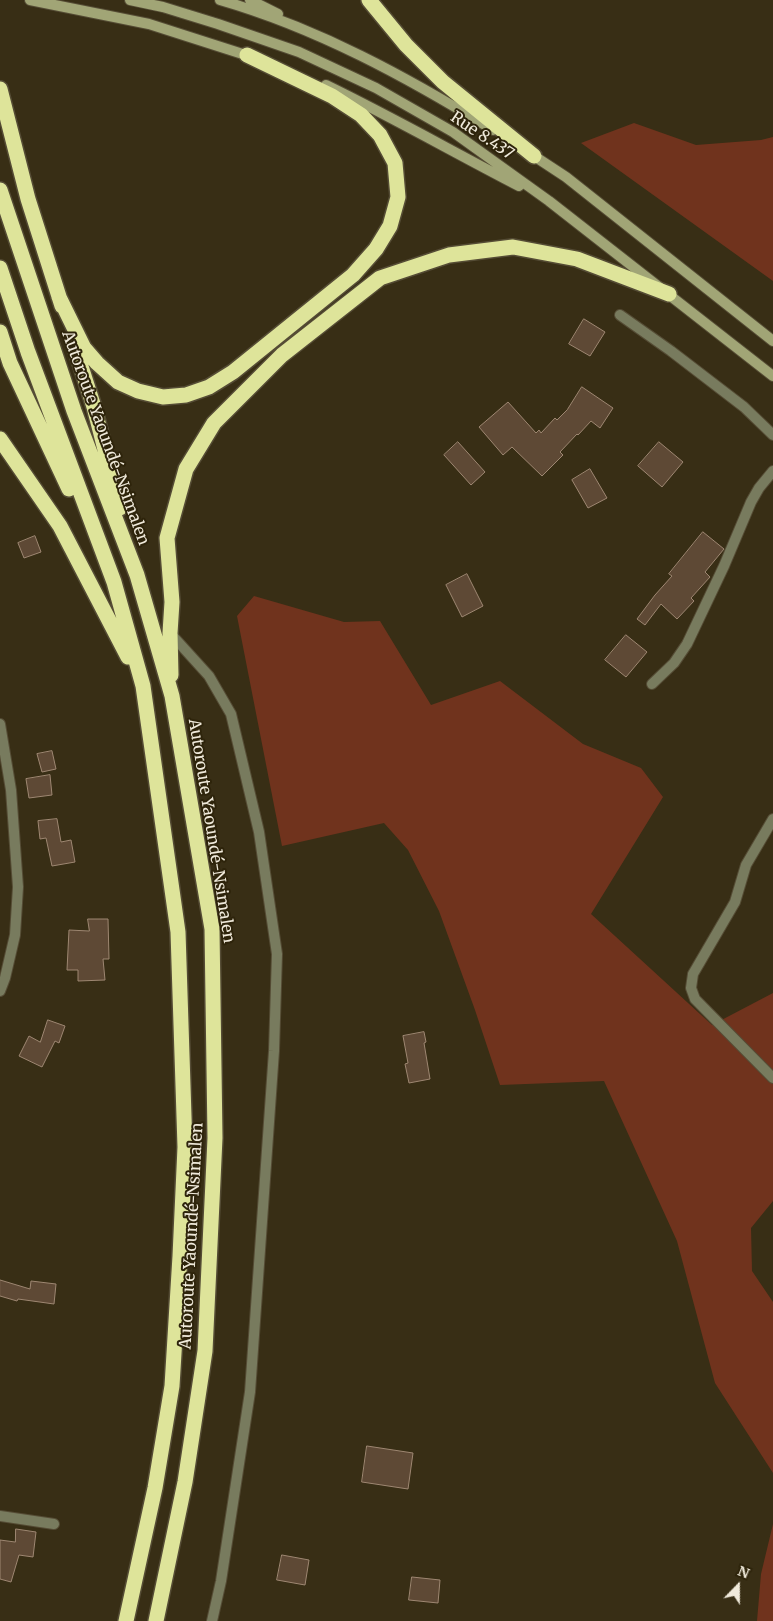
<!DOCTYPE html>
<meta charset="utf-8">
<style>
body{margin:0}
#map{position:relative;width:773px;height:1621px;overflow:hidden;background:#382e15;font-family:Merriweather,serif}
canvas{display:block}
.north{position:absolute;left:713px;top:1561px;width:50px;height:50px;-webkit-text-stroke:4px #2e240b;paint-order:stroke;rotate:22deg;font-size:14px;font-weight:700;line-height:20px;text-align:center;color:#f0eadb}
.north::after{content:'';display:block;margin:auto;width:18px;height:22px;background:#f0eadb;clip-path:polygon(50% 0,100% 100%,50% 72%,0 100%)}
</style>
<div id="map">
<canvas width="773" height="1621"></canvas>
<div class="north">N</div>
</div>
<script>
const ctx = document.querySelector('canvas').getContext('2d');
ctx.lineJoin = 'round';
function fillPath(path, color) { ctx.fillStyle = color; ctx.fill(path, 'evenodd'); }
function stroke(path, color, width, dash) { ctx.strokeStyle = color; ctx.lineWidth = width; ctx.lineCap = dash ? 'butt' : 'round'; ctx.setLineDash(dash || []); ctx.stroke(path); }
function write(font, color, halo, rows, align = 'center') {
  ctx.font = font + ' Merriweather,serif'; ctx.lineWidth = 4; ctx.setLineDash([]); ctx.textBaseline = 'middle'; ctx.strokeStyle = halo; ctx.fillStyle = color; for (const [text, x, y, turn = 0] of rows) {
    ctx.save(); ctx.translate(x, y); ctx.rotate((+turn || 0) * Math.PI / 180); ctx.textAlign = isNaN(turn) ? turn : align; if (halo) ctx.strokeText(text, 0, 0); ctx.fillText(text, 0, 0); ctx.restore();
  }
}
const green = new Path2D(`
 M634,123l62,22 65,-5 12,-3v144l-192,-138z
 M254,596l90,26 36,-1 51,84 69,-24 83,63 58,24 22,29 -72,117 121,111 61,-32v208l-22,27 1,43 21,31v171l-58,-90 -38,-142 -73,-160 -104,4 -25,-75 -36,-99 -31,-61 -24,-27 -102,23 -45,-230z
 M773,1524v97h-16l4,-47z`);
const building = new Path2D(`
 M584,319l21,13 -15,24 -21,-12z
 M582,387l31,21 -13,20 -9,-7 -13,14 -1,-1 -17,18 3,3 -21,21 -30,-29 -9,8 -24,-28 29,-25 28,31 3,-3 2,3 14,-15 2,2 10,-10z
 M458,442l27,30 -14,13 -27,-30z
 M659,442l24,20 -21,25 -24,-21z
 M590,469l17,29 -19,10 -16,-28z
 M703,532l21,17 -19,23 5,5 -19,21 3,3 -17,18 -16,-15 -16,21 -8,-6 18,-24 17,-19 -3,-2z
 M35,536l6,16 -17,6 -6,-15z
 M467,574l16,32 -21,11 -16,-32z
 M626,635l21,17 -21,25 -21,-17z
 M52,751l4,18 -14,3 -5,-18z
 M50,775l2,20 -23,3 -3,-19z
 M57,819l4,23 10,-2 4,22 -23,4 -6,-28 -6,1 -2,-18z
 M88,919h20l1,40h-6l2,21 -27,1v-11h-11l2,-40 20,1z
 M48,1020l17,6 -6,17 -4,-2 -13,26 -23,-11 10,-20 11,6z
 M424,1032l2,10 -2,1 6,36 -21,4 -4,-19 3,-1 -5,-27z
 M0,1280l30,9 1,-8 25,3 -2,20 -36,-5 -1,2 -17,-5z
 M367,1446l46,7 -5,36 -46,-7z
 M16,1529l20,3 -3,25 -14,-2 -8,27 -11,-3v-39l15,2z
 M282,1555l27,5 -4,25 -28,-5z
 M412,1577l28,3 -2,23 -29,-3z`);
const street = new Path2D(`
 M620,315l51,36 73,56 29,28
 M170,633l39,43 22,38 28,118 18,122 -3,97 -24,341 -29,189 -9,40
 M652,684l22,-21 13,-19 37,-78 27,-64 8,-14 14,-17
 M0,724l11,66 7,97 -3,48 -10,43 -5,13
 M773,819l-27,46 -11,37 -42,72 -2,14 4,11 78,79
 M0,1516l54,8`);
const secondary = new Path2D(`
 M30,0l119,24 103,33
 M130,0l33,7 55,17 81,28 77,36 77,44 96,69 224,175
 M220,0c97,28 187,77 273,130
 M250,0l28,14
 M326,85c66,32 129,68 193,101
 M528,152l38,25 207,164`);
const highway = new Path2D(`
 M369,0l37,45 37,37 91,74
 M0,89l28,110 34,107
 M0,190l74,221 63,164 35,121 40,233 3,209 -10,213 -20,131 -29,139
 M0,268l28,84 86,230 29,104 35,246 7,215 -5,109 -8,130 -17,102 -29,133
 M59,297l25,51 13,15 21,19 20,9 25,6 23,-2 23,-8 24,-15 120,-97 23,-26 14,-23 8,-29 -3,-34 -15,-28 -19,-20 -29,-19 -85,-41
 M0,332l10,31 59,126
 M72,338l22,69 26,101
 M0,439l60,87 68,131
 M171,675l-1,-42 2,-31 -5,-64 19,-69 28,-46 68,-68 98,-77 69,-23 64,-8 64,12 92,35`);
const streetNames = [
 ["Rue 8.437",482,136,34],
 ["Autoroute Yaoundé-Nsimalen",105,438,70],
 ["Autoroute Yaoundé-Nsimalen",211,831,81],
 ["Autoroute Yaoundé-Nsimalen",192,1236,-87]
];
fillPath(green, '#70331d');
fillPath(building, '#5e4935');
stroke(building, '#9e8772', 1);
stroke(street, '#554c35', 12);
stroke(secondary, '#554c35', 12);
stroke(highway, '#554c35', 18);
stroke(street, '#787b5e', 10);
stroke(secondary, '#a1a576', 10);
stroke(highway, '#dee49a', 15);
write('16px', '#f0eadb', '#2e240b', streetNames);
</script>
